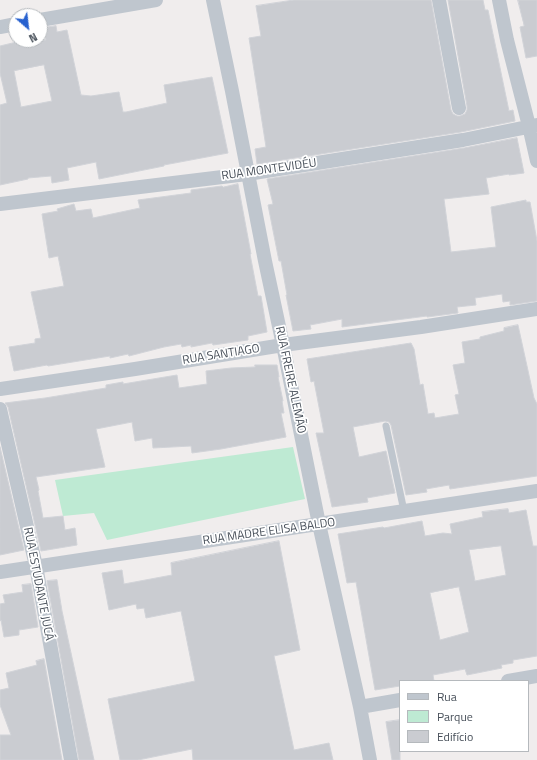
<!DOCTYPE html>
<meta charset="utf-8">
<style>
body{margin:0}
#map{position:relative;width:537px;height:760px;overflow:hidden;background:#f0eded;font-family:"Titillium Web",sans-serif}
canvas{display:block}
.legend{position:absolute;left:399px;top:680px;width:130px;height:72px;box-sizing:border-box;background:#fff;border:1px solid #b5b9bd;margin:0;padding:5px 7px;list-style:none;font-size:12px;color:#474f59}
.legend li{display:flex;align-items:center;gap:8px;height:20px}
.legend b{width:20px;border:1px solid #b5b9bd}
.north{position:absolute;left:8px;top:8px;width:40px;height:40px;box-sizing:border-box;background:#fff;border:1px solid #b5b9bd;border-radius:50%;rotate:152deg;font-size:11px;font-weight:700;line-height:16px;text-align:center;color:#474f59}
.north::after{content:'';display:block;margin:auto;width:14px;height:18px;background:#2761cf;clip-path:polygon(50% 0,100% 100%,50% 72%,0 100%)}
</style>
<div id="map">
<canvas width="537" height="760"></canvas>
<ul class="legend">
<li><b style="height:5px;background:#bfc6ce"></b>Rua</li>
<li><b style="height:11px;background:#beead3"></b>Parque</li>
<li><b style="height:11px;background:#caccd1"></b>Edifício</li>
</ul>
<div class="north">N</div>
</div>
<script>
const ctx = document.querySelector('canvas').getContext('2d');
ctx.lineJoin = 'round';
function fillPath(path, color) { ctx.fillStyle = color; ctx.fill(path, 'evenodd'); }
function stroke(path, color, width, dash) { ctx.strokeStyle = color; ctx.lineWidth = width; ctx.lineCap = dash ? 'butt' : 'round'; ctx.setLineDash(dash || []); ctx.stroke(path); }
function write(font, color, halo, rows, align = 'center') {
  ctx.font = font + ' "Titillium Web",sans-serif'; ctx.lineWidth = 3.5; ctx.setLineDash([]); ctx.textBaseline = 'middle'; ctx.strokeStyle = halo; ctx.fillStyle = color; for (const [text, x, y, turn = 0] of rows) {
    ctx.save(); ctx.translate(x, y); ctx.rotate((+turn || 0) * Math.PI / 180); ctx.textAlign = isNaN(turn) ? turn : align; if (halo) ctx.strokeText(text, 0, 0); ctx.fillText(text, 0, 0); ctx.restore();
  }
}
const green = new Path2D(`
 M293,447l12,52 -198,41 -13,-27 -31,3 -8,-36z`);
const building = new Path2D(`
 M294,0h137l20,110 2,4 4,2h3l5,-2 2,-4v-4l-19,-106h35l2,10h3l21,101 4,-1 2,11 -54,11 -204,32 -2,-15 11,-2 -17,-109 12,-2 -5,-30z
 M518,0h19v56l-11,2 -6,-31 4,-1z
 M56,26l1,6 10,-2 14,65 10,1 28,-4 4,20h3l41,-9 -3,-18 48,-8 16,76 -64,12v1l-65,13 -3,-17 -29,6 2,12 -17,3 -1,-7 -23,2v1l-28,6v-80l7,-2 -7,-30v-27l25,-6h21l-3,-12zM44,65l8,36 -31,6 -7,-36z
 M517,138l7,35 -15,2v-1l-23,4 3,16 -45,5 7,53 45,-5 -5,-40 35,-7v2h4l7,39v60l-27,4v-4l-7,1 -1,-8 -27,4 1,7 -19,2 1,6 -31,4v-1l-85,11v-8l-32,6 1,4 -18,2 -7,-36h1l-6,-34h-2l-11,-56 5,-1 -6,-25 197,-31z
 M238,184l13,70h-1l8,42h3l6,36 -19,4v4l-35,5 -1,-2 -21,4v-2l-9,2 -1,-3 -17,3 -35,9 -1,-2 -18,4v-2l-62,10 -1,-1 -33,6 -5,-24 26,-4v-4l6,-1 -10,-46 33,-6 -6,-30 -9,2 -7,-44 16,-3 -1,-2 17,-5 2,7 15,-2 2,9 47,-10 -2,-8 53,-7v-3l31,-4 1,1z
 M518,325l16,73 3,6v72l-87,13 -1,-4 -23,4 1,3 -21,3 -15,-70 -2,-3 -4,-1 -32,6 6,30 27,-6 9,42 -28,5 1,4 -36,5 -16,-74h8l-10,-52 -3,1 -4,-23 104,-16 3,6 6,36 3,-1 5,30 6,-1 1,5 24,-4 -4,-19 4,-1 -6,-29 12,-2 -3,-21 18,-3v-2l24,-6v-3z
 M255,365h22l2,12h-1l5,24h-1l2,12h-3l5,24 -65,12 -29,4 -1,-7 -38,2 -1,-10 -17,3 -3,-19 -36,7 9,38 -69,10 3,13 -1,1 5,27 20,-2 2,14 10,-2 2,17 -36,6 -33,-144 -3,-4 40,-5 61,-10v-3l17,-3v2l54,-9 2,13 28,-4 -1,-13 25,-3 24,-1z
 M0,447l24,103 -24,5z
 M508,509l1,4 17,-3 7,36h4v110l-24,4v3l-12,2 1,3 -35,7 -2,-6 -32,6 1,6h-34v5l-25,4 -19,-108 -9,1 -9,-49 45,-7 1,1 38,-7 3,15 18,-3 9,1 -2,-10 33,-7 -1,-5zM501,546l5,29 -31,6 -6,-31zM459,587l10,45 -29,8 -10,-47z
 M279,541l21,109 -26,6 20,94 35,-7 4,17h-140l-1,-11 -54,11h-18l-12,-61 87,-18 -14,-70 -35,7 -2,-10 -7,1 -1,-5 -27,6 -7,-37 20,-3 2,14 48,-9 -1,-12z
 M57,580l5,31 32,149h-15l-32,-179z
 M31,584l7,43 -19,3v5l-15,2 -3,-17 -1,1v-17l5,-1 -2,-8 20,-3 -1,-7z
 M44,659l18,101h-62v-25h11l-11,-30v-15l9,-2 -3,-15 31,-8 -1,-4z
 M400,720v40h-8l-6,-38z`);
const lane = new Path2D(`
 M386,426l18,85`);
const street = new Path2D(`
 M213,0l19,91 33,170 18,84 36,179 41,183 10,53
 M439,0l20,108
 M499,0l8,40 22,86 8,35
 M40,20l116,-20
 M0,27l16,-3
 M0,204l247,-30 216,-34 74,-15
 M0,389l135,-20 148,-24 138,-18 116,-18
 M0,409l36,157 35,194
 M0,572l537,-81
 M508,681l29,-5
 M360,707l40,-7`);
const streetNames = [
 ["RUA MONTEVIDÉU",269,170,-8],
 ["RUA SANTIAGO",221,355,-9],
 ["RUA FREIRE ALEMÃO",290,380,78],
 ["RUA MADRE ELISA BALDO",269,532,-8],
 ["RUA ESTUDANTE JUCÁ",38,584,79]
];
fillPath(green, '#beead3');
fillPath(building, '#caccd1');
stroke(building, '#d1d3d8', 1);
stroke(lane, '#bfc6ce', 7);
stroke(street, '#bfc6ce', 14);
write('12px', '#474f59', '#fff', streetNames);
</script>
